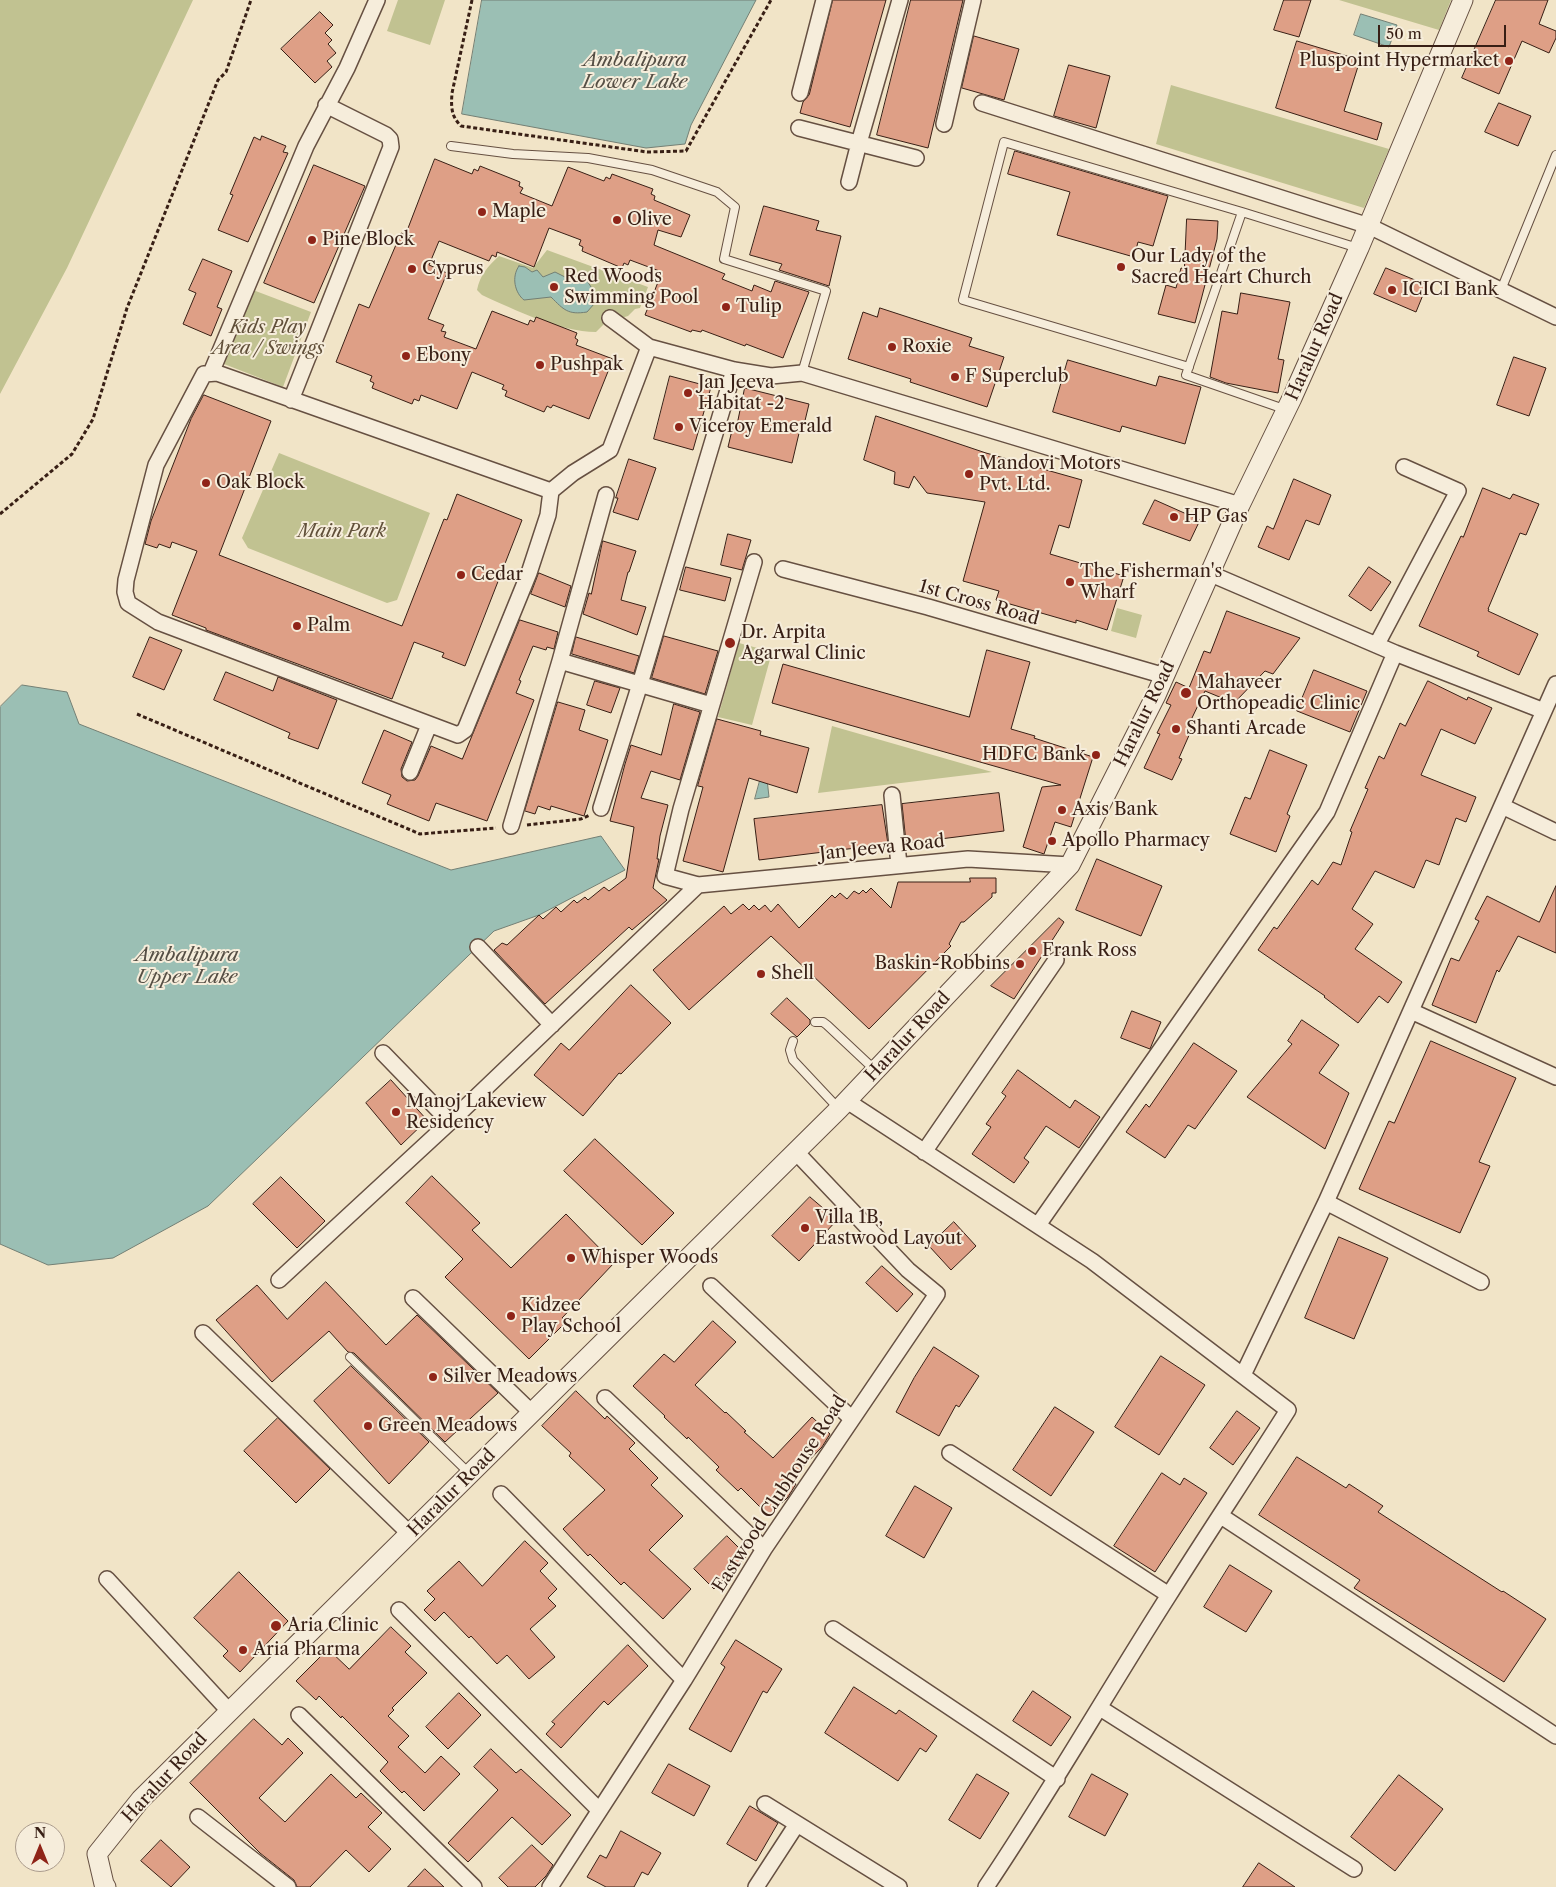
<!DOCTYPE html>
<style>
body{margin:0}
#map{position:relative;width:1556px;height:1887px;overflow:hidden;background:#f1e4c7;font-family:"Libre Caslon Text",serif}
canvas{display:block}
.north{position:absolute;left:15px;top:1822px;width:50px;height:50px;box-sizing:border-box;background:#f6eddb;border:1px solid #aa9b8c;border-radius:50%;rotate:0deg;font-size:14px;font-weight:700;line-height:20px;text-align:center;color:#381f15}
.north::after{content:'';display:block;margin:auto;width:18px;height:22px;background:#8f2418;clip-path:polygon(50% 0,100% 100%,50% 72%,0 100%)}
.scale{position:absolute;left:1378px;top:25px;width:128px;height:22px;box-sizing:border-box;border:2px solid #381f15;border-top:0;padding-left:6px;font-size:15px;line-height:18px;white-space:nowrap;color:#381f15;-webkit-text-stroke:4px #f6eddb;paint-order:stroke}
</style>
<div id="map">
<canvas width="1556" height="1887"></canvas>
<div class="north">N</div>
<div class="scale">50 m</div>
</div>
<script>
const ctx = document.querySelector('canvas').getContext('2d');
ctx.lineJoin = 'round';
function fillPath(path, color) { ctx.fillStyle = color; ctx.fill(path, 'evenodd'); }
function stroke(path, color, width, dash) { ctx.strokeStyle = color; ctx.lineWidth = width; ctx.lineCap = dash ? 'butt' : 'round'; ctx.setLineDash(dash || []); ctx.stroke(path); }
function write(font, color, halo, rows, align = 'center') {
  ctx.font = font + ' "Libre Caslon Text",serif'; ctx.lineWidth = 4; ctx.setLineDash([]); ctx.textBaseline = 'middle'; ctx.strokeStyle = halo; ctx.fillStyle = color; for (const [text, x, y, turn = 0] of rows) {
    ctx.save(); ctx.translate(x, y); ctx.rotate((+turn || 0) * Math.PI / 180); ctx.textAlign = isNaN(turn) ? turn : align; if (halo) ctx.strokeText(text, 0, 0); ctx.fillText(text, 0, 0); ctx.restore();
  }
}
const green = new Path2D(`
 M0,0h193l-126,268 -67,126z
 M398,0h47l-15,45 -43,-14z
 M1339,0h112l-12,30z
 M1171,85l218,64 -25,59 -208,-64z
 M547,250l101,37 -8,21 -5,1 -7,7 -23,7 -9,9c-36,0 -81,-22 -114,-37l-5,-5c3,-15 11,-24 22,-34l34,12z
 M253,290l58,22 -28,75 -59,-23z
 M279,453l151,60 -33,87 -10,3 -139,-55 -6,-10z
 M1117,608l25,7 -6,23 -25,-7z
 M739,643l33,9 -20,73 -34,-8z
 M832,726l160,46 -174,21z`);
const water = new Path2D(`
 M482,0h274l-65,125 -6,19 -39,4 -184,-34z
 M1361,14l36,11 -8,22 -35,-12z
 M519,266l6,1 7,5 5,-2 6,7 12,-5 12,6 19,1 10,16 -2,9 -7,8c-19,3 -23,-2 -36,-15l-27,3c-9,-7 -13,-23 -5,-34z
 M22,685l45,7 12,32 372,146 150,-34 24,34 -86,45 -45,16 -286,275 -95,52 -65,7 -48,-21v-537z
 M765,761l4,36 -14,2z`);
const building = new Path2D(`
 M833,0h53l-36,127 -50,-14 3,-11 6,-7z
 M911,0h52l-35,148 -51,-13z
 M1284,0h27l-12,37 -25,-7z
 M1496,0h52l-9,24 17,7v7l-7,15 -27,-12 -23,53 -37,-16z
 M320,12l13,13 -8,8 7,7 -4,4 8,9 -9,8 5,6 -17,16 -34,-34z
 M974,36l45,13 -15,51 -42,-12z
 M1297,41l63,19 -16,51 38,12 -5,17 -101,-32z
 M1069,65l41,11 -14,52 -42,-12z
 M1499,103l32,13 -13,30 -33,-14z
 M262,136l24,10 -3,6 5,1 -40,89 -30,-12 15,-35 -3,-1 24,-57 6,3z
 M1015,151l153,45 -15,50 -15,-4 -4,15 -77,-22 13,-43 -62,-18z
 M435,159l37,15 2,-5 4,2 2,-5 40,16 -1,4 4,2 -3,5 32,13 16,-39 36,14 2,-4 4,2 2,-5 41,15 -2,5 4,2 -1,4 36,15 -9,22 -23,-7 -4,15 71,29 -3,5 30,12 2,-6 17,7 4,-11 34,11 -26,66 -37,-14 -1,2 -43,-16 -1,2 -9,-2 -1,2 -46,-17 17,-43 -32,-12 -2,5 -4,-2 -2,5 -40,-17 1,-4 -4,-2 2,-5 -32,-12 -15,39 -37,-15 -1,5 -4,-2 -3,6 -50,-20 -10,24 18,8 -19,46 16,6 -3,6 5,1 -2,5 32,12 16,-38 36,14 2,-5 4,2 2,-5 41,16 -2,5 3,2 -2,5 37,14 -24,60 -36,-14 -2,3 -4,-2 -3,6 -39,-16 2,-5 -5,-2 2,-4 -32,-13 -15,37 -36,-14 -2,6 -5,-2 -2,5 -40,-16 2,-5 -4,-2 2,-5 -36,-14 23,-58 10,4 32,-75 4,2z
 M314,165l51,21 -51,117 -50,-20z
 M764,206l55,15 -3,9 25,6 -12,50 -50,-16 3,-6 -32,-9z
 M1187,219l31,2 -1,18 -22,84 -37,-9 8,-29 10,3 5,-20 3,1z
 M203,259l29,12 -15,36 5,2 -11,27 -28,-12 13,-31 -7,-3z
 M1386,268l41,17 -11,27 -42,-18z
 M1241,293l49,9 -12,57 6,1 -6,33 -52,-10 -16,-6 12,-66 15,3z
 M880,308l92,30 -3,8 35,11 -17,50 -77,-25 1,-3 -63,-20 15,-47 14,5z
 M1514,357l32,11 -17,48 -32,-11z
 M1068,360l88,26 3,-10 42,11 -16,57 -63,-18 -2,6 -67,-20z
 M670,376l41,11 -18,63 -39,-11z
 M745,388l64,16 -6,25h-3l-8,34 -64,-16 6,-25 3,1z
 M204,395l67,26 -52,134 183,71 42,-107 3,1 10,-26 65,26 -57,146 -23,-9 2,-4 -30,-11 -22,57 -186,-69v-2l-34,-13 25,-64 -25,-9 -2,6 -11,-4 -2,4 -12,-4 6,-23 40,-102z
 M876,416l110,37 96,27 -13,48 -10,-3 -9,29 74,22 -17,54 -31,-10v3l-80,-23 3,-9 -36,-10 22,-79 -58,-9 -13,-17 -5,12 -15,-4 1,-12 -31,-12z
 M629,459l27,9 -18,52 -25,-8 5,-14h-2z
 M1294,479l37,16 -12,30 -13,-5 -17,40 -31,-13 9,-21 6,3z
 M1483,488l27,11 3,-5 26,10 -13,31 -6,-2 -32,76h1l-1,2 50,23 -19,41 -42,-19 2,-4 -60,-26 42,-90 2,1z
 M1155,500l45,20 -10,21 -47,-17z
 M728,534l23,6 -9,30 -21,-5z
 M603,541l33,10 -7,21h-1l-7,28 25,7 -9,28 -54,-21 6,-21 2,1z
 M686,567l45,11 -6,23 -45,-11z
 M1369,567l22,15 -20,29 -22,-15z
 M539,573l32,13 -6,21 -34,-13z
 M1227,611l73,27 -27,36 -8,-3 -31,32 -29,-12 -15,31 4,2 -15,34 3,1 -10,21 -28,-12 16,-34 -3,-1 14,-28 -5,-2 10,-21 13,6 15,-37 6,2z
 M520,620l38,12 -4,17 -7,-2 -1,3 -13,-4 -14,34 2,1 -5,12 18,7 -47,121 -51,-18 -7,18 -42,-17 4,-9 -29,-12 22,-53 28,12 -11,27 1,8 5,4 8,-1 3,-4 13,-30 31,13z
 M664,636l54,15 -13,43 -53,-16z
 M150,637l32,13 -18,40 -31,-13z
 M576,637l63,19 -5,17 -62,-19z
 M987,650l43,12 -19,67 24,7 -1,2 59,19 -22,70 -16,-5 -11,32 -21,-7 19,-60 19,-2 -289,-82 11,-39 186,53z
 M1314,670l53,21 -17,41 -53,-21z
 M226,672l47,19 5,-14 59,23 -19,49 -30,-11 2,-5 -76,-33z
 M595,681l25,7 -9,25 -24,-8z
 M1428,681l39,19 1,-3 24,11 -17,36 -34,-15 -20,46 55,22 -10,25 -10,-4 -17,47 -13,-5 -12,28 -39,-17 -23,38 21,15 -18,25 47,33 -14,21 -9,-7 -21,27 -34,-26 1,-1 -67,-46 16,-23 3,2 35,-49 6,5 15,-23 8,3 11,-33 -2,-1 18,-42 -3,-1 14,-32 5,3 16,-36 5,3z
 M558,702l27,8 -6,20 29,10 -24,76 -33,-10 -1,4 -12,-4 -3,8 -10,-3z
 M674,704l26,8 -20,68 -29,-9 -10,27 27,7 -8,31 -3,23h2l-6,29 14,12 -35,30 -3,-3 -84,77 -51,-54 8,-7 5,2 32,-30 4,4 13,-12 5,5 13,-12 3,3 8,-6 3,3 16,-13 5,4 17,-13 8,-51 -24,-6 15,-57 6,-19 30,10z
 M717,719l44,12 -1,4 49,13 -12,45 -48,-15 -26,94 -40,-11 20,-74 -5,-1z
 M1270,750l37,15 -20,49 3,2 -14,36 -46,-18 15,-37 5,2z
 M999,793l5,38 -96,12 -2,-1 -4,-38z
 M882,805l6,39 -129,16 -5,-41z
 M1097,859l65,27 -21,50 -65,-26z
 M970,878h26v15h-4v4l-28,25h-3l-12,22 2,2 -82,83 -98,-93 -82,74 -36,-40 71,-64 7,8 12,-10 6,6 5,-5 5,5 6,-5 6,7 7,-8 21,24 33,-33 3,3 5,-5 7,6 7,-8 5,3 4,-4 3,3 5,-5 20,20 7,-26h72z
 M1556,886v67l-38,-17 -19,36 -2,-2 -21,53 -44,-18 19,-47 8,3 20,-40 -4,-2 12,-23 52,26z
 M1059,918l5,4 -50,77 -23,-13z
 M631,985l40,38 -50,51 -2,-1 -36,43 -49,-41 27,-32 8,7z
 M787,998l23,22v4l-13,13 -26,-23z
 M1132,1011l29,11 -11,27 -29,-11z
 M1302,1020l37,25 -20,28 30,20 -24,56 -78,-52 45,-53 -4,-3z
 M1431,1041l85,37 -37,84 11,4 -30,67 -101,-44 30,-68 5,2z
 M1194,1043l43,28 -42,58 -7,-4 -23,33 -39,-26 20,-28 3,3z
 M1018,1070l52,38 5,-8 25,17 -21,31 -33,-22 -22,32 5,4 -15,21 -42,-29 19,-27 -5,-3 20,-28 -4,-3z
 M391,1080l36,40 -26,25 -35,-42z
 M595,1139l79,74 -32,32 -78,-74z
 M432,1176l48,47 -8,7 39,38 55,-54 48,49 -52,55 4,4 -37,37 -84,-82 18,-18 -57,-56z
 M281,1177l44,44 -28,27 -44,-44z
 M810,1197l27,23 -38,41 -27,-25z
 M954,1222l22,24 -25,24 -22,-24z
 M1339,1237l49,21 -34,81 -49,-21z
 M882,1266l31,28 -16,18 -31,-29z
 M326,1282l60,63 31,-30 81,78 -53,49 -91,-89 -6,-1 -19,-21 -57,51 -56,-62 41,-35 30,34z
 M713,1321l23,21 -41,43 30,28 1,-1 20,19 -2,1 29,26 39,-41 18,17 -8,13 -31,32 5,5 -8,13 -19,19 -28,-28 -3,3 -22,-21 3,-3 -31,-30 -1,2 -23,-22 1,-1 -32,-30 31,-32 10,8z
 M934,1347l45,29 -20,31 -3,-2 -17,31 -43,-24 18,-34z
 M1161,1356l44,29 -46,70 -44,-28z
 M351,1366l78,76 -40,42 -75,-83z
 M576,1391l29,28 2,-3 28,27 -6,6 29,29 -7,7 32,31 -34,34 42,39 -28,30 -39,-37 -3,3 -31,-31 -2,2 -25,-27 42,-39 -36,-34 2,-3 -29,-27z
 M1055,1407l39,25 -43,64 -38,-26z
 M1237,1411l23,17 -27,37 -23,-17z
 M278,1418l52,51 -34,34 -52,-52z
 M1297,1457l49,31 3,-4 34,22 -5,6 74,48 50,32 1,-1 43,28 -42,63 -150,-94 6,-8 -101,-65z
 M1162,1473l18,12 4,-7 23,15 -52,79 -41,-26z
 M915,1486l37,22 -28,50 -38,-22z
 M727,1536l20,20 -33,33 -20,-20z
 M525,1541l23,22 -8,8 17,18 -9,9 8,8 -26,23 25,28 -26,22 -22,-24 -10,9 -26,-28 -2,2 -25,-26 -9,9 -11,-11 11,-11 -8,-8 32,-30 23,25z
 M1230,1565l42,26 -26,41 -42,-25z
 M239,1572l49,49 -48,51 -17,-16 5,-5 -34,-33z
 M391,1627l20,19 -6,6 22,21 -35,35 2,2 -6,6 21,20 -11,11 27,26 16,-17 19,18 -36,37 -20,-20 -2,2 -22,-22 8,-9 -46,-46 -1,2 -22,-22 -3,4 -20,-19 32,-32 21,20z
 M736,1640l46,29 -15,24 -4,-2 -32,61 -42,-23 36,-62 -4,-3z
 M628,1645l20,21 -40,39 -4,-4 -43,47 -15,-14 9,-10 -3,-2z
 M854,1687l42,27 3,-4 38,26 -11,16 -6,-4 -22,33 -73,-48z
 M1033,1691l38,26 -20,29 -38,-25z
 M459,1693l22,22 -33,34 -22,-22z
 M254,1719l28,26 6,-7 15,15 -44,45 26,24 46,-48 25,24 5,-5 21,20 -14,14 23,22 -22,23 -23,-22 -36,37h-13l-3,-7 -34,-27 -70,-70z
 M491,1749l25,24 5,-4 50,46 -29,30 -30,-28 -44,45 -20,-19 50,-53 -24,-23z
 M669,1764l41,22 -16,30 -42,-23z
 M977,1774l32,19 -29,46 -31,-19z
 M1092,1774l36,20 -23,42 -36,-19z
 M1399,1775l44,34 -48,62 -44,-34z
 M750,1806l28,17 -22,38 -29,-17z
 M621,1831l40,22 -13,22 -6,-3 -8,15h-28l-19,-10 13,-22 6,3z
 M161,1840l29,27 -19,20 -30,-26z
 M532,1845l21,20 -7,11 -11,11h-27l-9,-9z
 M1259,1863l36,24h-52z
 M425,1869l19,18h-36z`);
const path = new Path2D(`
 M472,0l-20,93c-1,14 -1,23 9,33l186,26 39,-1 85,-151
 M0,514l72,-60 21,-35 34,-111 91,-228 8,-8 25,-72
 M137,714l283,120 76,-6
 M527,825l54,-6 9,-4`);
const service = new Path2D(`
 M451,146l62,8 75,4 64,12 65,22 18,15 -11,52 102,32 -24,82
 M1501,290l55,-135
 M1189,367l-226,-67 41,-158 238,70
 M1287,410l-101,-35 56,-163 116,36
 M815,1022h8l4,3 49,46
 M793,1041l-3,9 3,10 46,49
 M350,1357l120,117`);
const minor = new Path2D(`
 M800,93l24,-93
 M982,103l387,123 187,91
 M944,124l29,-124
 M799,128l117,30
 M849,182l10,-39 41,-143
 M610,318l39,29
 M211,373l95,-227 41,-78 30,-68
 M291,400l100,-253 -1,-8 -4,-4 -60,-30
 M551,491l-334,-118 -13,1 -48,91 -30,115 -1,12 3,11 30,19 300,113 7,-5 64,-157 19,-58 3,-24 22,-18 37,-23 39,-103 85,23 37,6 31,-3 438,132
 M754,562l-73,247 -16,67 33,9 270,-26 102,6
 M783,569l145,38 237,69
 M1211,574l184,79 149,58
 M1377,644l81,-153 -54,-24
 M560,661l151,44
 M410,772l19,-47
 M892,795l7,70
 M1502,806l54,26
 M601,808l39,-124 94,-314
 M511,826l49,-165 46,-166
 M478,947l74,78
 M1411,1011l145,66
 M383,1053l67,69
 M847,1101l245,160 196,149c-39,62 -80,123 -119,185 -62,97 -119,197 -183,292
 M924,1152l132,-192
 M1326,1202l155,80
 M1038,1225l289,-413 68,-159
 M279,1280l171,-158 248,-237
 M711,1286l141,133
 M413,1298l119,115
 M203,1333l207,201
 M1243,1375l83,-173 230,-518
 M605,1398l159,151
 M950,1453l219,142
 M501,1494l183,186
 M1221,1516l335,220
 M107,1579l122,132
 M399,1610l200,200
 M833,1629l224,150
 M1100,1708l254,161
 M299,1715l175,172
 M765,1804l134,83
 M198,1817l90,70
 M550,1887l134,-207 80,-131 173,-255 -29,-24 -112,-118
 M756,1887l41,-63`);
const tertiary = new Path2D(`
 M106,1887l-2,-3 -7,-30 44,-55 698,-690 231,-244 86,-170 84,-190 52,-107 67,-150 104,-248`);
const markers = [
 [1509,61,5,"#8f2418"],
 [482,212,5,"#8f2418"],
 [617,220,5,"#8f2418"],
 [312,240,5,"#8f2418"],
 [1121,267,5,"#8f2418"],
 [412,269,5,"#8f2418"],
 [554,287,5,"#8f2418"],
 [1392,290,5,"#8f2418"],
 [726,307,5,"#8f2418"],
 [892,347,5,"#8f2418"],
 [406,356,5,"#8f2418"],
 [540,365,5,"#8f2418"],
 [955,377,5,"#8f2418"],
 [688,393,5,"#8f2418"],
 [679,427,5,"#8f2418"],
 [969,474,5,"#8f2418"],
 [206,483,5,"#8f2418"],
 [1174,517,5,"#8f2418"],
 [461,575,5,"#8f2418"],
 [1070,582,5,"#8f2418"],
 [297,626,5,"#8f2418"],
 [730,643,6,"#8f2418"],
 [1186,693,6,"#8f2418"],
 [1176,729,5,"#8f2418"],
 [1096,755,5,"#8f2418"],
 [1062,810,5,"#8f2418"],
 [1052,841,5,"#8f2418"],
 [1032,951,5,"#8f2418"],
 [1020,964,5,"#8f2418"],
 [761,974,5,"#8f2418"],
 [396,1112,5,"#8f2418"],
 [805,1228,5,"#8f2418"],
 [571,1258,5,"#8f2418"],
 [511,1316,5,"#8f2418"],
 [433,1377,5,"#8f2418"],
 [368,1426,5,"#8f2418"],
 [276,1626,6,"#8f2418"],
 [243,1650,5,"#8f2418"]
];
const poiNames = [
 ["Pluspoint Hypermarket",1499,61,"right"],
 ["Maple",492,212],
 ["Olive",627,220],
 ["Pine Block",322,240],
 ["Our Lady of the",1131,257],
 ["Sacred Heart Church",1131,278],
 ["Cyprus",422,269],
 ["Red Woods",564,277],
 ["Swimming Pool",564,298],
 ["ICICI Bank",1402,290],
 ["Tulip",736,307],
 ["Roxie",902,347],
 ["Ebony",416,356],
 ["Pushpak",550,365],
 ["F Superclub",965,377],
 ["Jan Jeeva",698,383],
 ["Habitat -2",698,404],
 ["Viceroy Emerald",689,427],
 ["Mandovi Motors",979,464],
 ["Pvt. Ltd.",979,485],
 ["Oak Block",216,483],
 ["HP Gas",1184,517],
 ["The Fisherman's",1080,572],
 ["Wharf",1080,593],
 ["Cedar",471,575],
 ["Palm",307,626],
 ["Dr. Arpita",741,633],
 ["Agarwal Clinic",741,654],
 ["Mahaveer",1197,683],
 ["Orthopeadic Clinic",1197,704],
 ["Shanti Arcade",1186,729],
 ["HDFC Bank",1086,755,"right"],
 ["Axis Bank",1072,810],
 ["Apollo Pharmacy",1062,841],
 ["Frank Ross",1042,951],
 ["Baskin-Robbins",1010,964,"right"],
 ["Shell",771,974],
 ["Manoj Lakeview",406,1102],
 ["Residency",406,1123],
 ["Villa 1B,",815,1218],
 ["Eastwood Layout",815,1239],
 ["Whisper Woods",581,1258],
 ["Kidzee",521,1306],
 ["Play School",521,1327],
 ["Silver Meadows",443,1377],
 ["Green Meadows",378,1426],
 ["Aria Clinic",287,1626],
 ["Aria Pharma",253,1650]
];
const parkNames = [
 ["Kids Play",268,328],
 ["Area / Swings",268,349],
 ["Main Park",342,532]
];
const streetNames = [
 ["Haralur Road",1315,347,-66],
 ["1st Cross Road",979,603,16],
 ["Haralur Road",1145,714,-64],
 ["Jan Jeeva Road",882,848,-6],
 ["Haralur Road",908,1037,-47],
 ["Haralur Road",452,1493,-45],
 ["Eastwood Clubhouse Road",780,1494,-57],
 ["Haralur Road",165,1778,-47]
];
const waterNames = [
 ["Ambalipura",635,61],
 ["Lower Lake",635,83],
 ["Ambalipura",187,956],
 ["Upper Lake",187,978]
];
fillPath(green, '#c1c291');
fillPath(water, '#9bbfb4');
stroke(water, '#737f74', 1);
fillPath(building, '#de9f86');
stroke(building, '#381f15', 1);
stroke(service, '#665042', 10);
stroke(minor, '#665042', 18);
stroke(tertiary, '#665042', 21);
stroke(path, '#381f15', 3, [4, 2.5]);
stroke(service, '#f6eddb', 8);
stroke(minor, '#f6eddb', 15);
stroke(tertiary, '#f6eddb', 19);
for (const [x, y, r, color] of markers) { const dot = new Path2D(); dot.arc(x, y, r, 0, 2 * Math.PI); ctx.fillStyle = color; ctx.fill(dot); stroke(dot, '#f6eddb', 2); }
write('18px', '#381f15', '#f6eddb', poiNames, 'left');
write('italic 18px', '#61503a', '#f6eddb', parkNames);
write('18px', '#381f15', '#f6eddb', streetNames);
write('italic 19px', '#564f45', '#f6eddb', waterNames);
</script>
